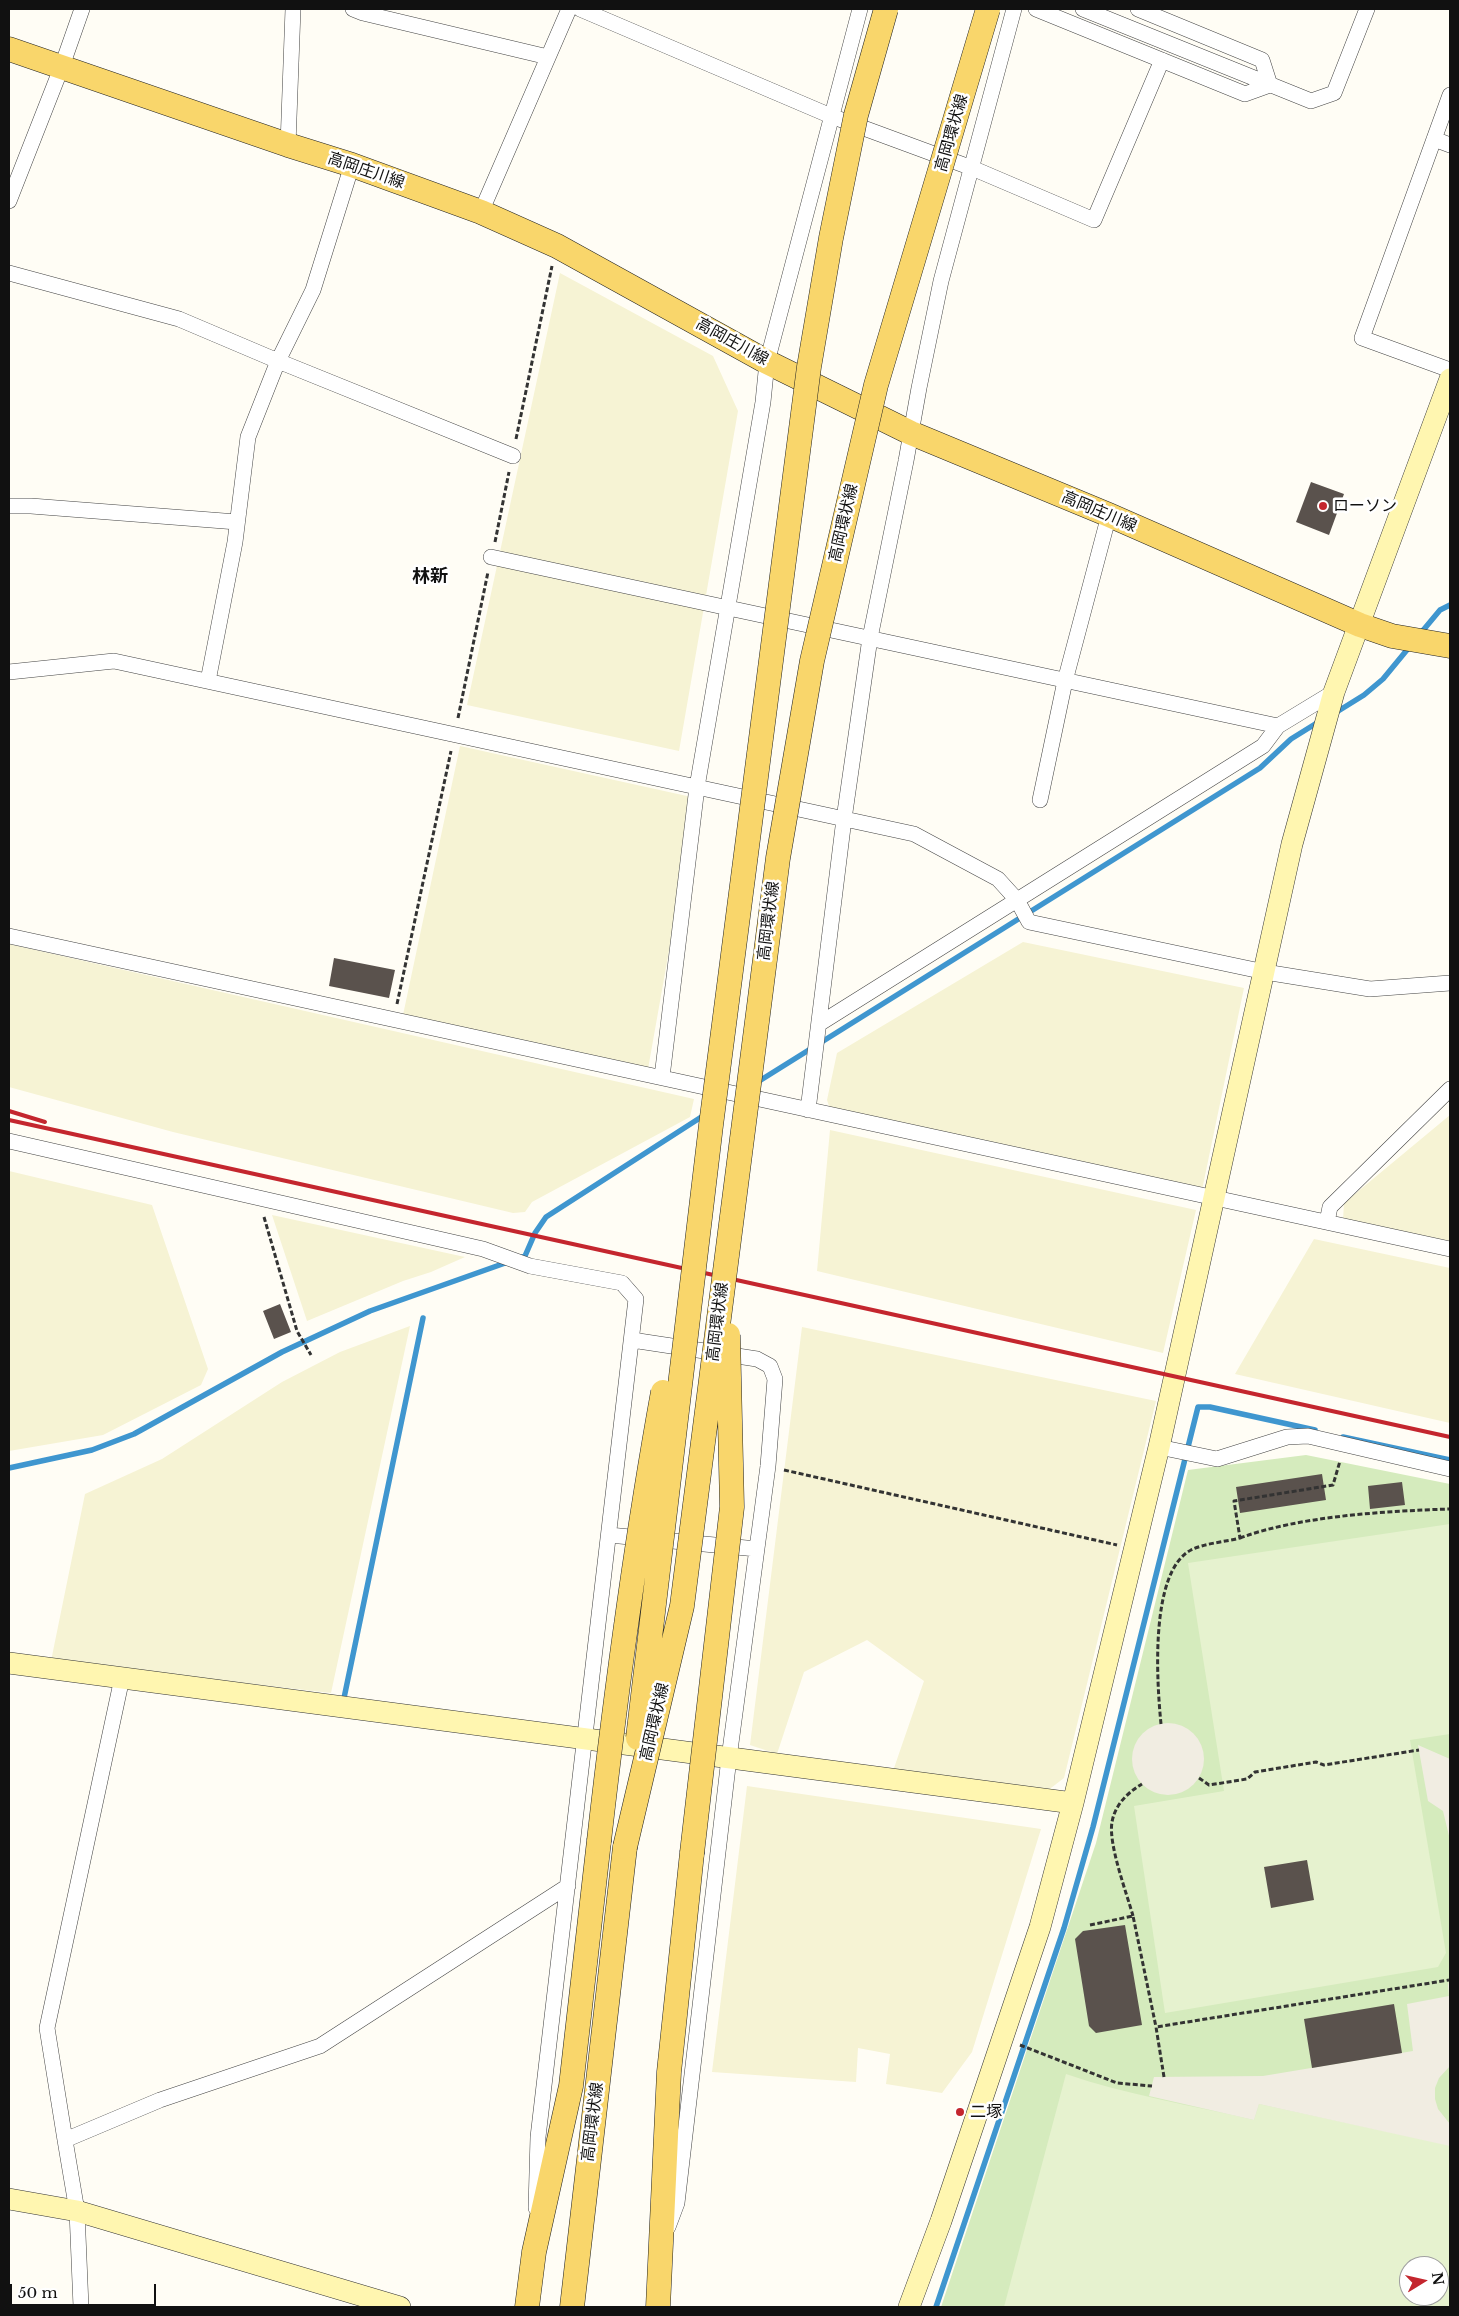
<!DOCTYPE html>
<meta charset="utf-8">
<style>
body{margin:0}
#map{position:relative;width:1459px;height:2316px;overflow:hidden;background:#fffdf5;font-family:"Libre Baskerville",serif}
canvas{display:block}
.frame{position:absolute;inset:0;border:10px solid #111;pointer-events:none}
.north{position:absolute;left:1399px;top:2256px;width:50px;height:50px;box-sizing:border-box;background:#fff;border:1px solid #a0a0a0;border-radius:50%;rotate:81deg;font-size:14px;font-weight:700;line-height:20px;text-align:center;color:#111}
.north::after{content:'';display:block;margin:auto;width:18px;height:22px;background:#c4262e;clip-path:polygon(50% 0,100% 100%,50% 72%,0 100%)}
.scale{position:absolute;left:10px;top:2284px;width:146px;height:22px;box-sizing:border-box;border:2px solid #111;border-top:0;padding-left:6px;font-size:15px;line-height:18px;white-space:nowrap;color:#111;-webkit-text-stroke:4px #fff;paint-order:stroke}
</style>
<div id="map">
<canvas width="1459" height="2316"></canvas>
<div class="frame"></div>
<div class="north">N</div>
<div class="scale">50 m</div>
</div>
<script>
const ctx = document.querySelector('canvas').getContext('2d');
ctx.lineJoin = 'round';
function fillPath(path, color) { ctx.fillStyle = color; ctx.fill(path, 'evenodd'); }
function stroke(path, color, width, dash) { ctx.strokeStyle = color; ctx.lineWidth = width; ctx.lineCap = dash ? 'butt' : 'round'; ctx.setLineDash(dash || []); ctx.stroke(path); }
function write(font, color, halo, rows, align = 'center') {
  ctx.font = font + ' "Libre Baskerville","Noto Sans JP",serif'; ctx.lineWidth = 5; ctx.setLineDash([]); ctx.textBaseline = 'middle'; ctx.strokeStyle = halo; ctx.fillStyle = color; for (const [text, x, y, turn = 0] of rows) {
    ctx.save(); ctx.translate(x, y); ctx.rotate((+turn || 0) * Math.PI / 180); ctx.textAlign = isNaN(turn) ? turn : align; if (halo) ctx.strokeText(text, 0, 0); ctx.fillText(text, 0, 0); ctx.restore();
  }
}
const farmland = new Path2D(`
 M560,273l153,83 25,55 -59,340 -212,-46z
 M460,746l236,52 -48,271 -245,-54z
 M1023,942l221,46 -42,202 -371,-78 -4,-12 10,-47z
 M9,944l685,155 -4,18 -158,85 -7,10 -12,1 -340,-81 -164,-45z
 M1450,1115v126l-107,-21 1,-17z
 M830,1130l366,80 -33,143 -346,-82z
 M9,1171l143,34 56,164 -7,16 -98,50 -94,16z
 M272,1215l193,42 -34,15 -28,9 -96,40z
 M1314,1239l136,29v155l-215,-49z
 M410,1326l-79,367 -280,-32 34,-167 77,-35 120,-77 58,-30z
 M802,1327l354,74 -92,377 -17,13 -154,-20 31,-90 -57,-41 -63,32 -27,82 -27,-9z
 M747,1786l294,43 -69,223 -30,41 -56,-9 4,-30 -32,-6 -2,34 -144,-10z`);
const green = new Path2D(`
 M1306,1455l144,29v823h-509l155,-464 92,-373zM1409,2266h30v30h-30z`);
const pitch = new Path2D(`
 M1450,1524v210l-40,6 36,213 -8,14 -273,46 -31,-207 90,-15 -36,-228z
 M1066,2074c61,21 125,31 188,46l5,-16 190,41 1,162h-446zM1409,2266h30v30h-30z`);
const plaza = new Path2D(`
 M1132 1759a36 36 0 1 1 72 0a36 36 0 1 1-72 0Z
 M1418,1745l32,14v81l-7,-29 -15,-10z
 M1450,1974v92l-11,12 -4,10v11l3,10 12,15v22l-191,-42 -5,16 -105,-24 5,-19 109,-1 150,-25 -6,-47 42,-8 -1,-10z`);
const stream = new Path2D(`
 M1420,634l20,-24 10,-5
 M1335,713l29,-18 19,-16 28,-34
 M756,1083l504,-315 31,-29 29,-18
 M519,1258l6,-2 10,-23 11,-16 160,-103
 M1343,1437l107,23
 M9,1468l83,-18 42,-16 148,-82 88,-41 138,-49
 M344,1698l79,-380
 M936,2307l128,-379 29,-101 105,-420h12l105,23`);
const building = new Path2D(`
 M1311,482l33,12 -15,41 -33,-13z
 M334,958l61,12 -6,28 -60,-12z
 M280,1304l11,28 -17,7 -11,-28z
 M1322,1474l4,26 -86,13 -4,-26z
 M1402,1482l3,23 -35,4 -2,-23z
 M1307,1860l7,40 -43,8 -7,-41z
 M1125,1925l17,100 -46,8 -7,-7 -14,-87 8,-8z
 M1394,2004l8,49 -90,15 -8,-49z`);
const path = new Path2D(`
 M516,439l36,-173
 M495,542l14,-70
 M458,718l30,-146
 M397,1004l54,-253
 M264,1217l33,114 14,24
 M784,1470l333,75
 M1240,1538c59,-22 147,-27 210,-29
 M1161,1724c-4,-40 -12,-152 30,-174 14,-7 34,-8 49,-12l-6,-37 99,-16 7,-24
 M1199,1778l10,7 38,-6 8,-7 61,-10 8,3 95,-15
 M1133,1916c-6,-22 -25,-72 -21,-94 3,-17 15,-29 30,-38
 M1090,1925l43,-9 23,111
 M1020,2045l97,38 35,3
 M1164,2077l-8,-50 293,-47`);
const street = new Path2D(`
 M353,9l10,4 185,44
 M580,9l251,107 141,52 122,52 68,-160
 M1036,9l209,85 25,-9 -8,-25 -124,-51
 M1083,9l228,92 23,-8 33,-84
 M1450,95l-88,243 88,32
 M1434,139l16,6
 M288,145l5,-136
 M9,201l53,-135 20,-57
 M481,212l88,-203
 M9,273l170,46 99,42 235,95
 M9,506h22l206,16
 M491,557l787,169 56,-34
 M9,672l105,-11 800,173 84,45 19,21 12,22 236,50 105,17 80,-6
 M208,681l27,-139 13,-105 30,-76 35,-71 39,-125
 M1040,800l25,-119 44,-166
 M9,936l1441,313
 M819,1024l444,-278 15,-20
 M662,1077l35,-290 66,-385 4,-40 93,-353
 M808,1110l36,-291 26,-181 36,-177 13,-73 22,-107 73,-272
 M9,1141l474,108 47,17 92,17 14,16 -98,838 -2,71
 M1327,1222l3,-15 120,-118
 M632,1340l125,19 13,7 5,13 -7,87 -39,292 -52,445 -9,24
 M1159,1447l58,12 70,-22 21,-1 142,33
 M609,1535l148,14
 M65,2140l-18,-112 75,-350
 M81,2307l-4,-96 -12,-71 95,-40 160,-54 248,-160`);
const secondary = new Path2D(`
 M9,1663l1064,140
 M9,2199l68,12 323,96
 M909,2307l32,-86 99,-294 33,-124 86,-356 133,-603 42,-152 116,-313`);
const primary = new Path2D(`
 M9,49l279,96 64,20 129,47 76,34 210,116 144,71 198,82 251,110 32,11 58,10
 M527,2307l7,-55 37,-166 28,-245
 M572,2307l53,-460
 M658,2307l11,-235 23,-219`);
const rail = new Path2D(`
 M9,1111l36,11
 M9,1120l1441,317`);
const primaryBridge = new Path2D(`
 M638,1738l73,-613 98,-758 22,-129 25,-123 30,-106
 M599,1841c17,-150 37,-300 64,-449
 M625,1847l57,-241 96,-748 34,-197 64,-276 112,-376
 M692,1853l40,-346 -4,-172`);
const markers = [
 [1323,506,5,"#c4262e"],
 [960,2112,5,"#c4262e"]
];
const streetNames = [
 ["高岡環状線",952,133,-74],
 ["高岡庄川線",366,171,19],
 ["高岡庄川線",732,342,29],
 ["高岡庄川線",1099,512,23],
 ["高岡環状線",844,523,-77],
 ["高岡環状線",769,921,-83],
 ["高岡環状線",718,1322,-83],
 ["高岡環状線",655,1722,-77],
 ["高岡環状線",593,2122,-83]
];
const poiNames = [
 ["ローソン",1333,506],
 ["二塚",970,2112]
];
const neighbourhoodNames = [
 ["林新",430,577]
];
fillPath(farmland, '#f6f3d4');
fillPath(green, '#d5ebbd');
fillPath(pitch, '#e6f2cf');
fillPath(plaza, '#f1ede2');
stroke(stream, '#3f96cf', 5.5);
fillPath(building, '#5a524d');
stroke(street, '#444', 16);
stroke(secondary, '#333', 22);
stroke(primary, '#222', 25);
stroke(path, '#333', 3, [5, 2.5]);
stroke(street, '#fff', 15);
stroke(secondary, '#fff6b0', 21);
stroke(primary, '#f9d66b', 24);
stroke(rail, '#c4262e', 4);
stroke(primaryBridge, '#222', 25, []);
stroke(primaryBridge, '#f9d66b', 24);
for (const [x, y, r, color] of markers) { const dot = new Path2D(); dot.arc(x, y, r, 0, 2 * Math.PI); ctx.fillStyle = color; ctx.fill(dot); stroke(dot, '#fff', 2); }
write('16px', '#111', '#fff', streetNames);
write('16px', '#111', '#fff', poiNames, 'left');
write('bold 18px', '#111', '#fff', neighbourhoodNames);
</script>
